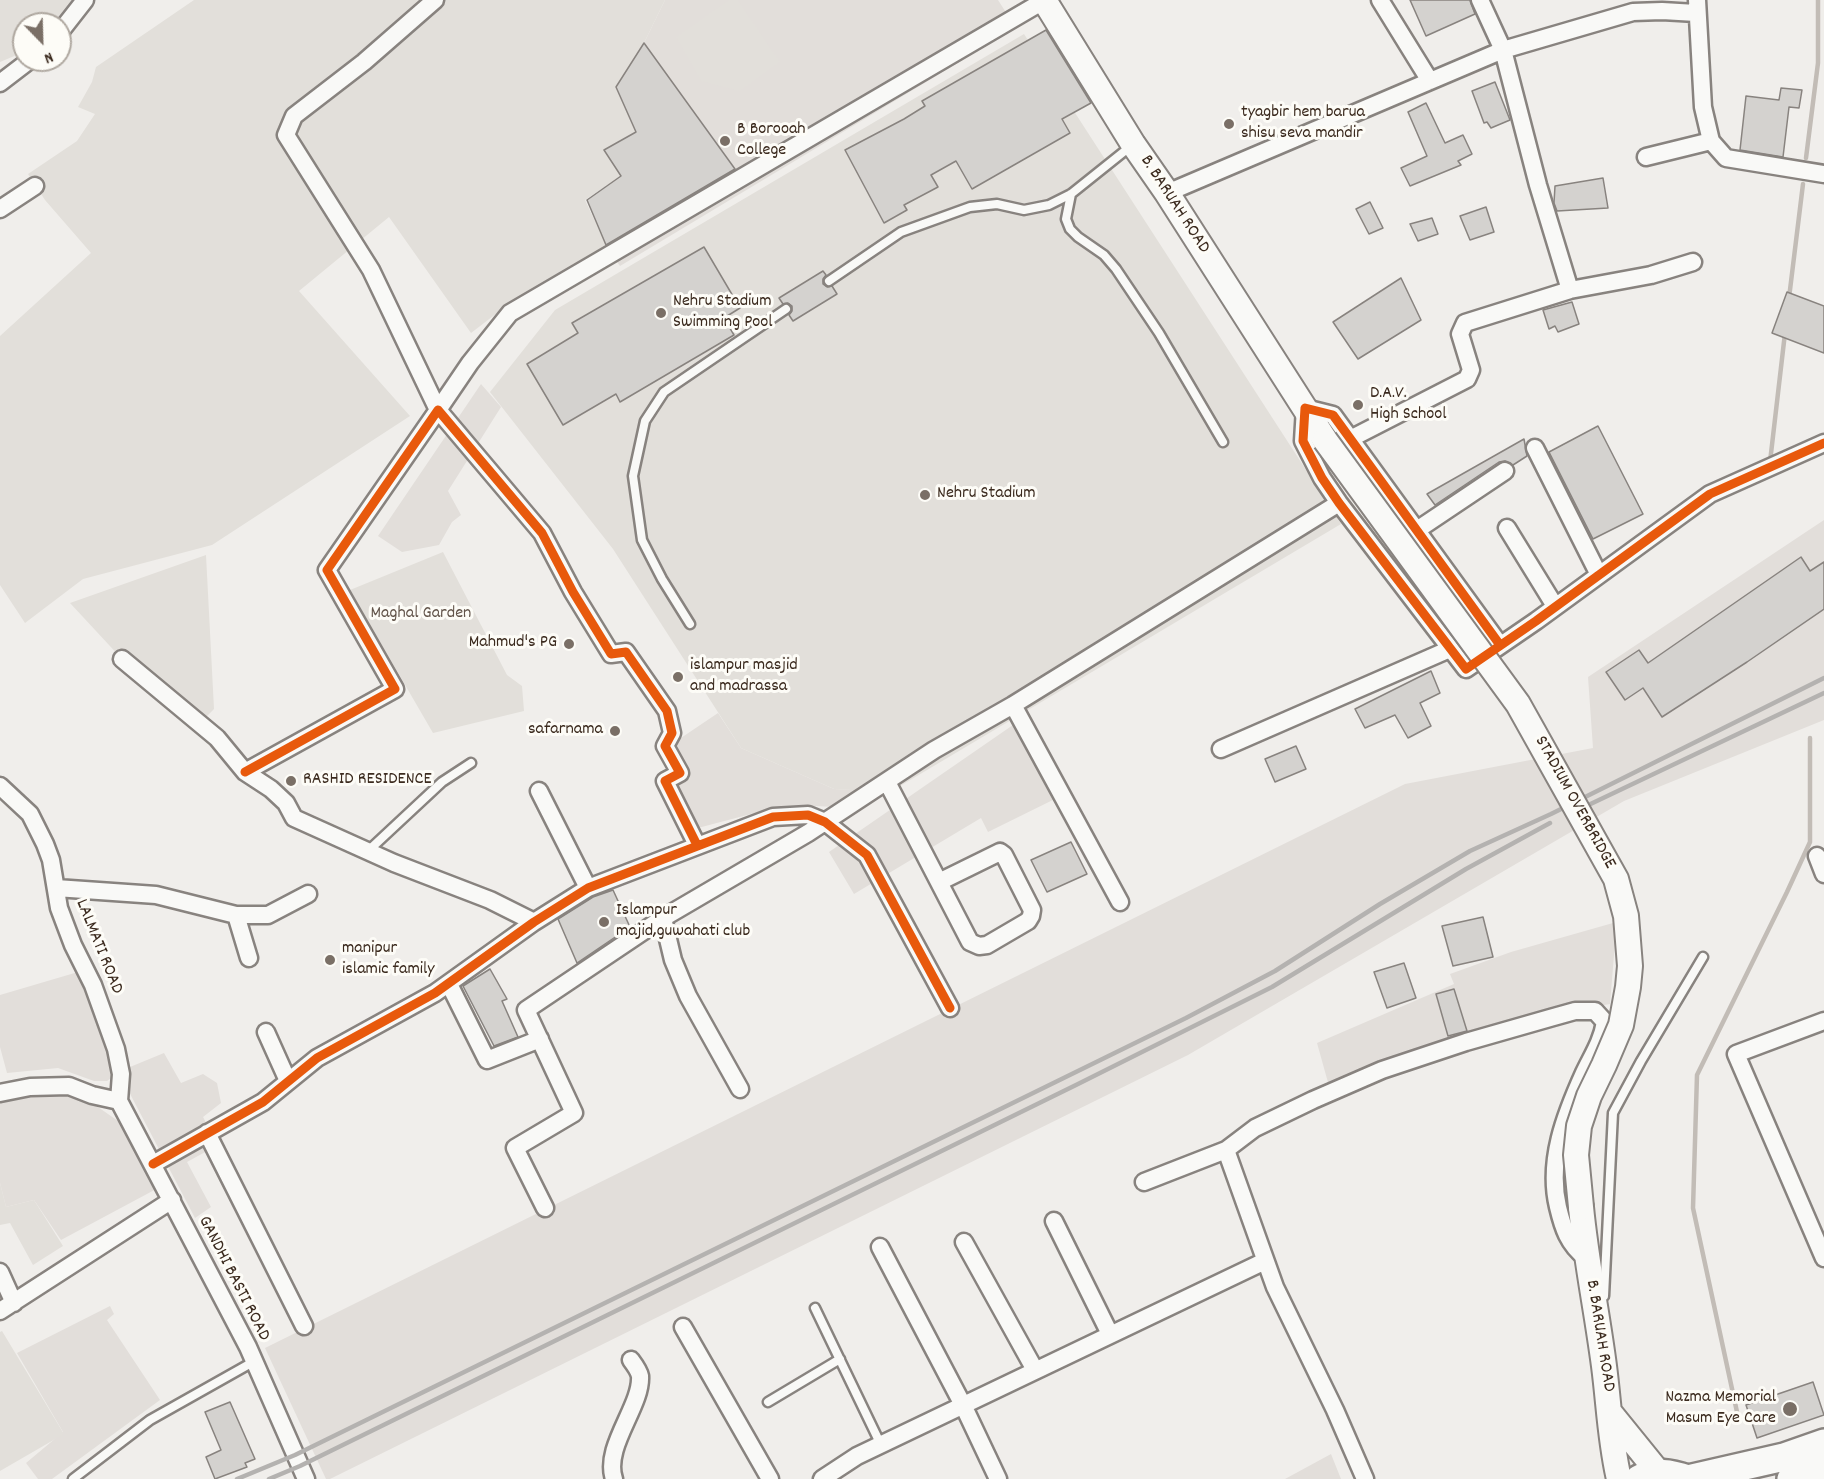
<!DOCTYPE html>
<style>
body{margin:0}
#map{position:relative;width:1824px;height:1479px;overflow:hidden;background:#f0eeeb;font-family:Dekko,sans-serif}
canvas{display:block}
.north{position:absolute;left:12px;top:12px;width:60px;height:60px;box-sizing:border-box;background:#fdfcf7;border:2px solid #afa8a0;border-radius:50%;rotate:157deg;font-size:16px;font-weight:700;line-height:24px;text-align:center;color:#3b2a1e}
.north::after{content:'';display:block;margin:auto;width:21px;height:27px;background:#7a6f66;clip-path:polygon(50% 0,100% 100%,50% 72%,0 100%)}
</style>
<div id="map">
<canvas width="1824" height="1479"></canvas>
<div class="north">N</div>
</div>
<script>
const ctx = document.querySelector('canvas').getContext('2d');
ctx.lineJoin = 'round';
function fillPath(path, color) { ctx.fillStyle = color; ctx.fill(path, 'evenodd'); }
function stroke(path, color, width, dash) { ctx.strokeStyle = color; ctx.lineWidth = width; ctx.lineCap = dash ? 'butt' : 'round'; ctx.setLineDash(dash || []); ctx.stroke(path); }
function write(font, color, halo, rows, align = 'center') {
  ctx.font = font + ' Dekko,sans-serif'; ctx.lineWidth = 6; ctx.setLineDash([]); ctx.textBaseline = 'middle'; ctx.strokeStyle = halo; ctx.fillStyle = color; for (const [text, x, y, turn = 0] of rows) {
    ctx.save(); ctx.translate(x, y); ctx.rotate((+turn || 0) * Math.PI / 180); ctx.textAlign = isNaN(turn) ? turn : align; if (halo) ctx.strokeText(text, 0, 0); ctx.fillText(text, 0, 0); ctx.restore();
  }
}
const built = new Path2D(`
 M665,0h333l18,28 -396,238 -11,-15 -22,-51 34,-24 -17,-26 12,-63 28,-44z
 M481,384l20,23 -53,84 13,24 -9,7 -13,23 -37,7 -24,-16z
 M1824,520v200l-200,81 -436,254 -858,424h-4l-61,-131 1140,-564 188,-36 -5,-71z
 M718,713l23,35 93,41 24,1 -24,17 -18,-1 -46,3 -76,20 -22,-43 16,-11 -16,-31z
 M1026,716l37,79 -75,37 -7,-14 -127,76 -25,-42z
 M1613,923l2,20 -5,61 -72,13 -209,69 -12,-43 137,-59 -4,-10 61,-22z
 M78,972l24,55 14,42 -2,7 -7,5h-13l-36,-13 -51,5 -7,-26v-52z
 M164,1053l17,30 22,-9 14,9 4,20 -18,14 15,28 -31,17 24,45 -16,11 -68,-130 3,-21z
 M64,1090l18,6 39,27 39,64 -99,53 -27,-40 -28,7 -6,-24v-84z
 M110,1306l4,8 -7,6 53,80 -108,79h-14l-12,-16 37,-31 -46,-79z
 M1331,1454l10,25h-56z`);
const green = new Path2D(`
 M0,0h88l-28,24h-36v28l-24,10z
 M194,0h471l-21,43 -28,44 20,45 -32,18 17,26 -36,24 24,51 -95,49 -43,33 -82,-116 -90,74 111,125 -198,129 -129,34 -58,44 -25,-38v-249l91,-83 -46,-53 -17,-26 49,-33 18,-27 -17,-7 14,-25 4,-15z
 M729,0h9l42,62 -40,29 -39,-10 -25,-44z
 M1024,34l317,490 -451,268 -56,-3 -93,-41 -128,-199 -123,-157 65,-82z
 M443,552l64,123 15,11 2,25 -91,22 -83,-143z
 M206,555l8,154 -14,14 -78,-64 -52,-56z
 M0,1183l6,24 28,-7 29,46 -30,19 -23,-42 -10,2z
 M2,1331l62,103 -64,37v-139z`);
const stream = new Path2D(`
 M1806,158l12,-95v-63
 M1789,298l14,-114
 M1770,462l15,-129
 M1737,1412l-44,-204 4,-133 90,-183 23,-50v-104`);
const building = new Path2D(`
 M1410,0h60l5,14 -49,22z
 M1046,30l45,73 -29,16 8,14 -98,56 -16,-28 -25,14 7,12 -34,18 3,5 -23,13 -39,-73 59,-31 21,-13 -3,-5z
 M644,43l91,126 -129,76 -19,-45 34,-24 -17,-26 32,-18 -20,-45z
 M1495,82l15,38 -19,8 -4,-6 -3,1 -12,-32z
 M1781,88l21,2 -3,18 -10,-1 -6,50 -43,-7 6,-54 33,4z
 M1426,103l19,40 18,-8 9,19 -14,7 3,4 -51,21 -9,-18 26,-12 -19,-44z
 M1603,178l5,30 -51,3 -3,-8 1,-17z
 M1370,202l13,26 -14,6 -13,-25z
 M1486,207l8,25 -24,8 -10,-24z
 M1432,218l6,16 -20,7 -8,-17z
 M704,247l36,61 -16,10 10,17 -114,67 -4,-8 -53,31 -36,-61 51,-31 -6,-10z
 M823,271l3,4 -3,4v5l4,3 5,-1 5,8 -44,27 -4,-6 3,-4v-5l-4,-3 -5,1 -4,-6z
 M1401,278l20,42 -63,39 -25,-37z
 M1787,292l37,14v47l-52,-20z
 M1572,302l7,22 -21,8 -3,-6 -6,3 -6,-19z
 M1598,426l45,88 -50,25 -44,-87z
 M1524,439l3,17 -14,9 -8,-4 -6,1 -64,43 -8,-11z
 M1801,557l9,14 14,-9v47l-77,53 -85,55 -19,-29 -18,12 -19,-28 33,-22 9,13z
 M1431,671l9,22 -20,10 11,23 -23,12 -13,-23 -30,13 -10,-19z
 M1296,746l10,23 -31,13 -10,-23z
 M1071,842l16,32 -40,18 -16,-32z
 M613,890l17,37 -53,36 -19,-44 35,-22z
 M1483,917l10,40 -40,9 -11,-40z
 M1404,963l12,35 -29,10 -13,-36z
 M490,969l17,30 -5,2 16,36 -24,9 -31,-60z
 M1454,989l13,42 -19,5 -12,-42z
 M1813,1382l11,33 -67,23 -11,-33z
 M230,1402l25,57 -10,4 2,4 -32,12 -9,-22 15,-7 -16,-38z`);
const lane = new Path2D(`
 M1071,194l-5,25 4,10 8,8 26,18 12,14 43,64 64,109
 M829,281l72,-49 69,-25 27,-3 27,6 25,-5 22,-11 60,-48
 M690,624l-28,-45 -20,-39 -9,-64 12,-55 19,-29 122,-83
 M368,851l74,-69 29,-19
 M1604,1296l9,-183 28,-52 62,-104
 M815,1308l66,137
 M768,1402l72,-43
 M73,1479l77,-59 103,-58`);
const street = new Path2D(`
 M435,0l-71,62 -70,54 -8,19 85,135 67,140
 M1380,0l50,81
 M1480,0l23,50 35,135 32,105
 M1697,0l6,107 8,34 15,17 98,16
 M60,32l25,-32
 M0,83l30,-23
 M1646,157l65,-16
 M1167,193l336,-143 130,-38 29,-1 34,2
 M0,209l35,-23
 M438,410l32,-47 40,-50 535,-313
 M1350,439l117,-60 4,-9 -11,-36 5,-11 105,-33 81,-15 42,-13
 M1535,448l64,127
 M1507,528l48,78
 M1417,530l88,-59
 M1500,645l-167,-230 -28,-7 -2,33 19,37 17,25 127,166 70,-48 174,-127 114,-51
 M122,659l95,79 28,34 26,17 15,14 8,15 100,45 96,37 44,22
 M1013,705l326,-202
 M1221,749l229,-100
 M245,772l150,-83 -68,-119 111,-160 104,123 31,59 38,62 15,-2 41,59 5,22 -7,13 15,27 -15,8 32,64
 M887,782l83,160 9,4 8,-1 41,-24 3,-5 1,-6 -28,-55 -4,-3 -61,30
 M0,786l30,28 15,30 6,16 8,48 14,37 20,40 23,64 5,25 -2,27
 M539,791l49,97
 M1817,856l7,18
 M56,888l100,7 80,20
 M249,958l-13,-43h32l40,-21
 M449,984l38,76 53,-21
 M1824,1021l-88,33 88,204
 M266,1032l22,49
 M740,1089l-52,-93 -15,-36 -10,-42 145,-85 126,-83 79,-45 107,197
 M0,1093l30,-6 39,-1 23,9 27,6
 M119,1101l129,246 58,132
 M207,1133l97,193
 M1226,1150l49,137 60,123 30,69
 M153,1164l110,-62 54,-44 118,-65 99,-71 54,-34 185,-71 35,-2 17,7 42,33 83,153
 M1144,1182l82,-32 29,-22 58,-28 69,-30 84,-28 84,-24 25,-7h20l10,11c-3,19 -13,34 -21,51 -19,42 -37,88 -26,134 5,21 10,37 28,51
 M545,1208l-30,-60 59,-35 -48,-103 137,-92
 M1054,1221l56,113
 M964,1242l71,128
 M880,1247l83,158 35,74
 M0,1272l14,31
 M0,1311l172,-111
 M683,1327l87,152
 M614,1479c-11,-32 28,-73 26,-103 -1,-5 -6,-12 -9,-16
 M822,1479l35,-23 408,-195`);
const secondary = new Path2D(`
 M1044,0l89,144 34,49 158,247
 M1581,1207c5,53 16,105 23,159 5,38 6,75 15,113
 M1611,1414l47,58`);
const primary = new Path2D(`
 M1639,1479c16,-9 32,-6 49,0
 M1688,1479l96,-22 40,-14
 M1791,1479l33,-14`);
const rail = new Path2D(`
 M1580,809l244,-116
 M237,1479l58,-24 891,-437 89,-47 105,-67 90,-53 81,-37 273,-136
 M269,1479l31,-13 776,-381 196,-98 194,-118 84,-46`);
const secondaryBridge = new Path2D(`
 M1325,440l193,264 98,175 10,37 4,50 -2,21 -7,38 -17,40 -15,31 -10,30 -3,29 5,52`);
const cycleway = new Path2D(`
 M1500,645l-167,-230 -28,-7 -2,33 19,37 17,25 127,166 70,-48 174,-127 114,-51
 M245,772l150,-83 -68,-119 111,-160 104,123 31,59 38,62 15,-2 41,59 5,22 -7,13 15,27 -15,8 32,64
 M153,1164l110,-62 54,-44 118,-65 99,-71 54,-34 185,-71 35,-2 17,7 42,33 83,153`);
const markers = [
 [1229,124,6,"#7a6f66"],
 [725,141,6,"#7a6f66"],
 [661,313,6,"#7a6f66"],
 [1358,405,6,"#7a6f66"],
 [925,495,6,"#7a6f66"],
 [569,644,6,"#7a6f66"],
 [678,677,6,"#7a6f66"],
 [615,731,6,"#7a6f66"],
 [291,781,6,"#7a6f66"],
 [604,922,6,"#7a6f66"],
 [330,960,6,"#7a6f66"],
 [1790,1409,8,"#7a6f66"]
];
const poiNames = [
 ["tyagbir hem barua",1241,114],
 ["shisu seva mandir",1241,135],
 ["B Borooah",737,131],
 ["College",737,152],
 ["Nehru Stadium",673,303],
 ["Swimming Pool",673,324],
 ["D.A.V.",1370,395],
 ["High School",1370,416],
 ["Nehru Stadium",937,495],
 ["Mahmud's PG",557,644,"right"],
 ["islampur masjid",690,667],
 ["and madrassa",690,688],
 ["safarnama",603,731,"right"],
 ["RASHID RESIDENCE",303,781],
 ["Islampur",616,912],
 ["majid,guwahati club",616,933],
 ["manipur",342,950],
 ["islamic family",342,971],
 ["Nazma Memorial",1776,1399,"right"],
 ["Masum Eye Care",1776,1420,"right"]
];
const streetNames = [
 ["B. BARUAH ROAD",1174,205,57],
 ["STADIUM OVERBRIDGE",1574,803,61],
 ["LALMATI ROAD",98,947,68],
 ["GANDHI BASTI ROAD",233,1279,63],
 ["B. BARUAH ROAD",1599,1336,81]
];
const parkNames = [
 ["Maghal Garden",421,615]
];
fillPath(built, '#e2deda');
fillPath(green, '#e2dfda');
stroke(stream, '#c2bcb6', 4.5);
fillPath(building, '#d4d2cf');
stroke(building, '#88837f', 1.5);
stroke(lane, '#88837f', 13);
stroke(street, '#88837f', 21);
stroke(secondary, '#88837f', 28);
stroke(primary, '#88837f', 32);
stroke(lane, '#f9f9f7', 8);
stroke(street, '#f9f9f7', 16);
stroke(secondary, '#f9f9f7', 24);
stroke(primary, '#f9f9f7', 27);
stroke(rail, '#b4b2b0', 4.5);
stroke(secondaryBridge, '#88837f', 28, []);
stroke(secondaryBridge, '#f9f9f7', 24);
stroke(cycleway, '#e8590c', 9);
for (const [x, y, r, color] of markers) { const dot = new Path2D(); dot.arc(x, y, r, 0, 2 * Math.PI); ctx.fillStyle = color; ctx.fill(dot); stroke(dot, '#fdfcf7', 2); }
write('18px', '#3b2a1e', '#fdfcf7', poiNames, 'left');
write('18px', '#3b2a1e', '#fdfcf7', streetNames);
write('18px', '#62544a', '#fdfcf7', parkNames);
</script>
